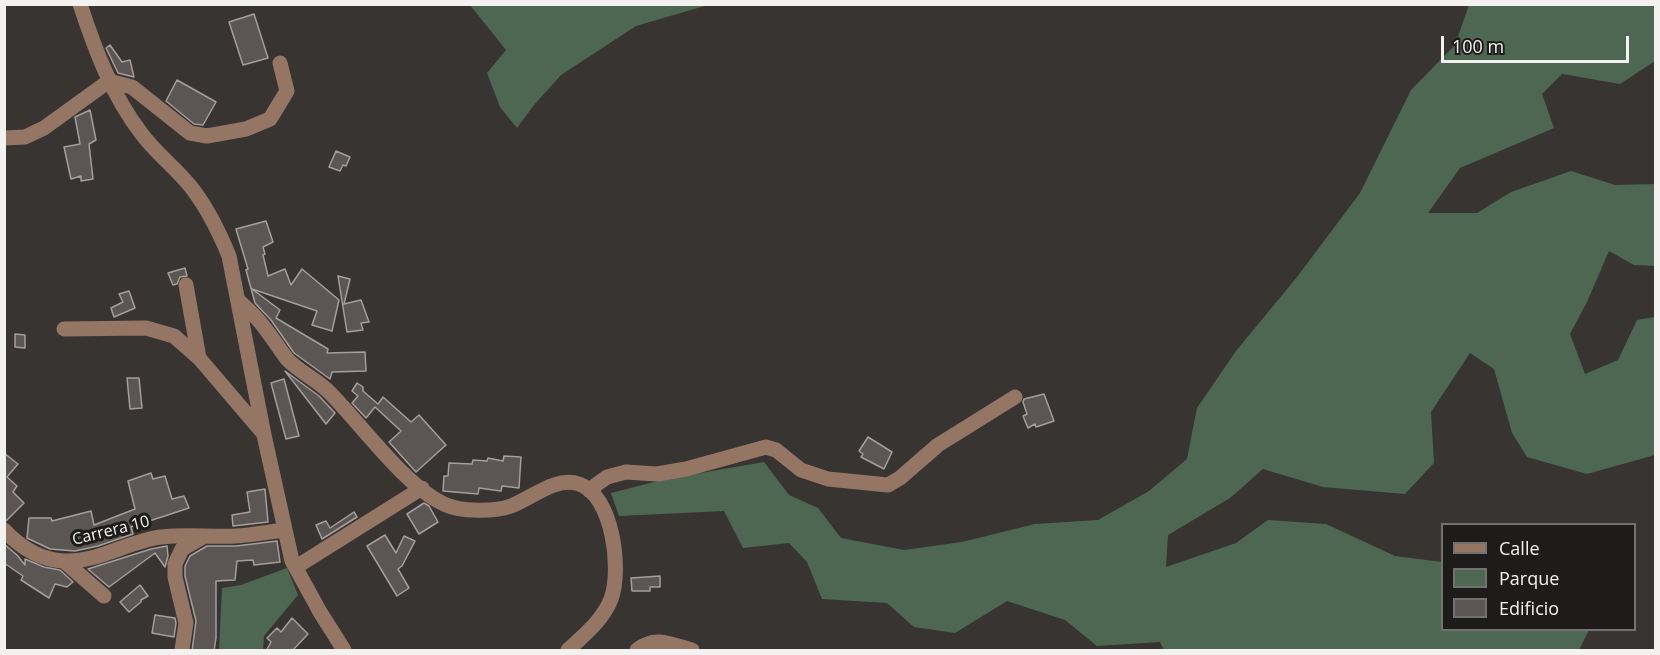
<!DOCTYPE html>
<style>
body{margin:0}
#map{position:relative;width:1660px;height:655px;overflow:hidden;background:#383432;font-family:"Open Sans",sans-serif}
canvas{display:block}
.frame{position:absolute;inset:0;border:6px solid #f4f2f0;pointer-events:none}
.legend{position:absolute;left:1441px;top:523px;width:195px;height:108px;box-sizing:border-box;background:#1e1c1b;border:2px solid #747270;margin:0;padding:8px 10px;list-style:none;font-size:18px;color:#f4f2f0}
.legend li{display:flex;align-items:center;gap:12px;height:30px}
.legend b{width:30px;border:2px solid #747270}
.scale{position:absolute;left:1441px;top:36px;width:188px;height:27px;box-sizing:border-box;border:3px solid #f4f2f0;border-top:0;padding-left:8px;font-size:18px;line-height:21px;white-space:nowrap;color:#f4f2f0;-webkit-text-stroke:4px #1e1c1b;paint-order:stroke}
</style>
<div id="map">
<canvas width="1660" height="655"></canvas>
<div class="frame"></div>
<ul class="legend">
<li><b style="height:8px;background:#957563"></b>Calle</li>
<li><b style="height:16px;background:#4e6753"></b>Parque</li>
<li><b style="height:16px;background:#5b5654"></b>Edificio</li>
</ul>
<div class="scale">100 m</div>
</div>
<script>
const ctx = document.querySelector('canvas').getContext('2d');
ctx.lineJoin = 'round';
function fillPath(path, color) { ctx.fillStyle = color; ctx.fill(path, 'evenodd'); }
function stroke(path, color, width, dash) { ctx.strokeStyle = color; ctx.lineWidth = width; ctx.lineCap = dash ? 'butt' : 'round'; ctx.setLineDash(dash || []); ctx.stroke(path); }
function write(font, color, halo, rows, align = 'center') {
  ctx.font = font + ' "Open Sans",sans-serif'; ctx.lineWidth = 6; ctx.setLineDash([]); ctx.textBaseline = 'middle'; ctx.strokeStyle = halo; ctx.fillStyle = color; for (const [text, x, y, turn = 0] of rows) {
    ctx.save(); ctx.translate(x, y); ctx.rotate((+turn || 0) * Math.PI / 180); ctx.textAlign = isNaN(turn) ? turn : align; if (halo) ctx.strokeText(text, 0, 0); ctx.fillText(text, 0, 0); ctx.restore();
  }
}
const green = new Path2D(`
 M470,5v-1l238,1 -72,21 -75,49 -27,30 -17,23 -17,-21 -13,-34 19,-23z
 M1469,5h186v56l-35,23 -58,-10 -20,20 12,34 -94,40 -32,45h49l34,-21 60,-21 44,14 40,-1v82l-21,-1 -25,-14 -22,51 -17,32 15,40 33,-14 19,-40 18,-3v138l-68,19 -60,-17 -15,-24 -18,-64 -24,-16 -39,59 3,51 -29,31 -82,-7 -60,-18 -33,29 -62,37 -2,32 70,-24 32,-23 58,4 69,32 47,6v68h147l-10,20h-415l-4,-8 -63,4 -32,-26 -58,-19 -52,32 -41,-6 -27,-24 -65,-4 -15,-37 -18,-19 -46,5 -19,-37 -105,5 -8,-23 55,-14 98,-17 25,33 29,13 23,30 63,12 58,-8 73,-18 63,-4 51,-29 38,-32 10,-51 39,-57 61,-74 63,-84 51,-103 44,-45z
 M287,568l11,27 -34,41 -1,14h-44l3,-62 19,-3z`);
const building = new Path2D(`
 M254,14l14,44 -25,7 -14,-43z
 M110,45l12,17 8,-2 4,17 -16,-4 -12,-25z
 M177,80l39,22 -13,23 -9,-1 -28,-23z
 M90,110l6,30 -7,4 4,35 -12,2v-5l-10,3 -7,-32 16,-3 -5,-27z
 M336,151l14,6 -4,9 -3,-1 -3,6 -11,-4z
 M266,221l7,21 -10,5 2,7 -2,1 5,21 17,-7 6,16 11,-16 37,31 -7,31 -20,-6 5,-14 -65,-22 28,21 -4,8 52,31 -1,4 38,-1 1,19 -34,1 -2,7 -36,-26 -23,-33 -16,-17 -9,-33 2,-1 -12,-40z
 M185,268l2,8 -7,1 -3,7 -4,1 -5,-12z
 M338,276l12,3 -6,25 17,-4 8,22 -8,1 2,7 -16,2z
 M129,291l6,17 -21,9 -3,-9 12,-6 -4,-8z
 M15,334l10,1v13l-10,-1z
 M285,371l34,25 16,17 -9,11z
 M127,378h12l3,30 -12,1z
 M284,379l15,57 -13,3 -15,-56z
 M357,383l6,4v4l15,13 5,-7 28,25 8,-7 27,30 -30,27 -27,-30 12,-11 -26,-24 -9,11 -14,-15 6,-7 -6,-5z
 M1044,394l10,27 -18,6 -1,-3 -7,4 -5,-12 4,-2 -4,-12 1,-3z
 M868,437l24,15 -8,17 -23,-12 2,-3 -4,-3z
 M4,453l14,11 -11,13 10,9 -4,6 11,11 -18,18 -2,-1z
 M504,456l17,1 -2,31 -17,-2 -1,5 -22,-3 -1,6 -35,-3 1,-15h4l1,-13 23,1 1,-4 14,1 1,-3 15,3z
 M151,473l2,6 12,-3 7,23 12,-3 5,12 -58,19 2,7 -35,12 -23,5 -25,-2 -23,-11 2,-20h22l1,3 39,-10 3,14 41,-16 -7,-28z
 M265,489l3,33 -35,4 -1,-11 18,-3 -3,-20z
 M424,503l5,3 9,16 -19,12 -12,-20z
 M354,512l3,5 -35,22 -6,-14 10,-4 4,7z
 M385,535l11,18 8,-17 11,5 -13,25 -4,3 11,19 -12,8 -30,-50z
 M277,541l3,21 -26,3 -1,-5 -16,1 -2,19 -19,1v57l-2,13h-22l4,-30 -11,-45v-10l5,-10 17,-10h29z
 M4,544l13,11 8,10v-6l19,8 16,3 13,12 -6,5 -12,-3 -6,14 -28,-18 2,-4 -19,-13z
 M167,546l1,10 -3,11 -10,-14 -46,34 -21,-18 63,-20z
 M660,576v11h-10v4h-18l-1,-13z
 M140,585l8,11 -7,4v2l-12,10 -9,-10z
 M155,615l20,3 1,5 -2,14 -22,-4z
 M292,618l16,16 -16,17h-26l5,-9 -4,-4 10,-10 4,4z`);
const minor = new Path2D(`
 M80,4c15,46 32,91 61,129 15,21 38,37 53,58 15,20 26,43 35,65l35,179 28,126 28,51 24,38
 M4,138l21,-1 19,-9 65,-47 23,6 58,46 17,3 39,-7 24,-10 17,-28 -7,-28
 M186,285l13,73
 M238,300c7,7 16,14 22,22 10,12 18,25 27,37 12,13 31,21 43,34 31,31 75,93 114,111 16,8 51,8 67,2 21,-8 45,-30 68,-22 34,11 43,86 32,115 -8,21 -27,36 -43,51
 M64,329l82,-1 28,8 25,22 64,75
 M589,490l18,-13 19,-5 31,2 29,-5 80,-22 10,3 25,20 27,9 60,6 12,-7 38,-33 77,-48
 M4,530c16,17 36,30 60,31 33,2 64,-20 97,-24 24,-3 49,0 74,-1 16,-1 33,-4 50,-6
 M64,561l40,35
 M296,567l126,-79
 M182,650l4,-27 -11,-46v-13l7,-15 21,-12
 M637,650c19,-15 34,-5 55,0`);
const streetNames = [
 ["Carrera 10",111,531,-14]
];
fillPath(green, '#4e6753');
fillPath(building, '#5b5654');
stroke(building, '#a49e9c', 1.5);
stroke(minor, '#957563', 15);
write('16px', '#f4f2f0', '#1e1c1b', streetNames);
</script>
